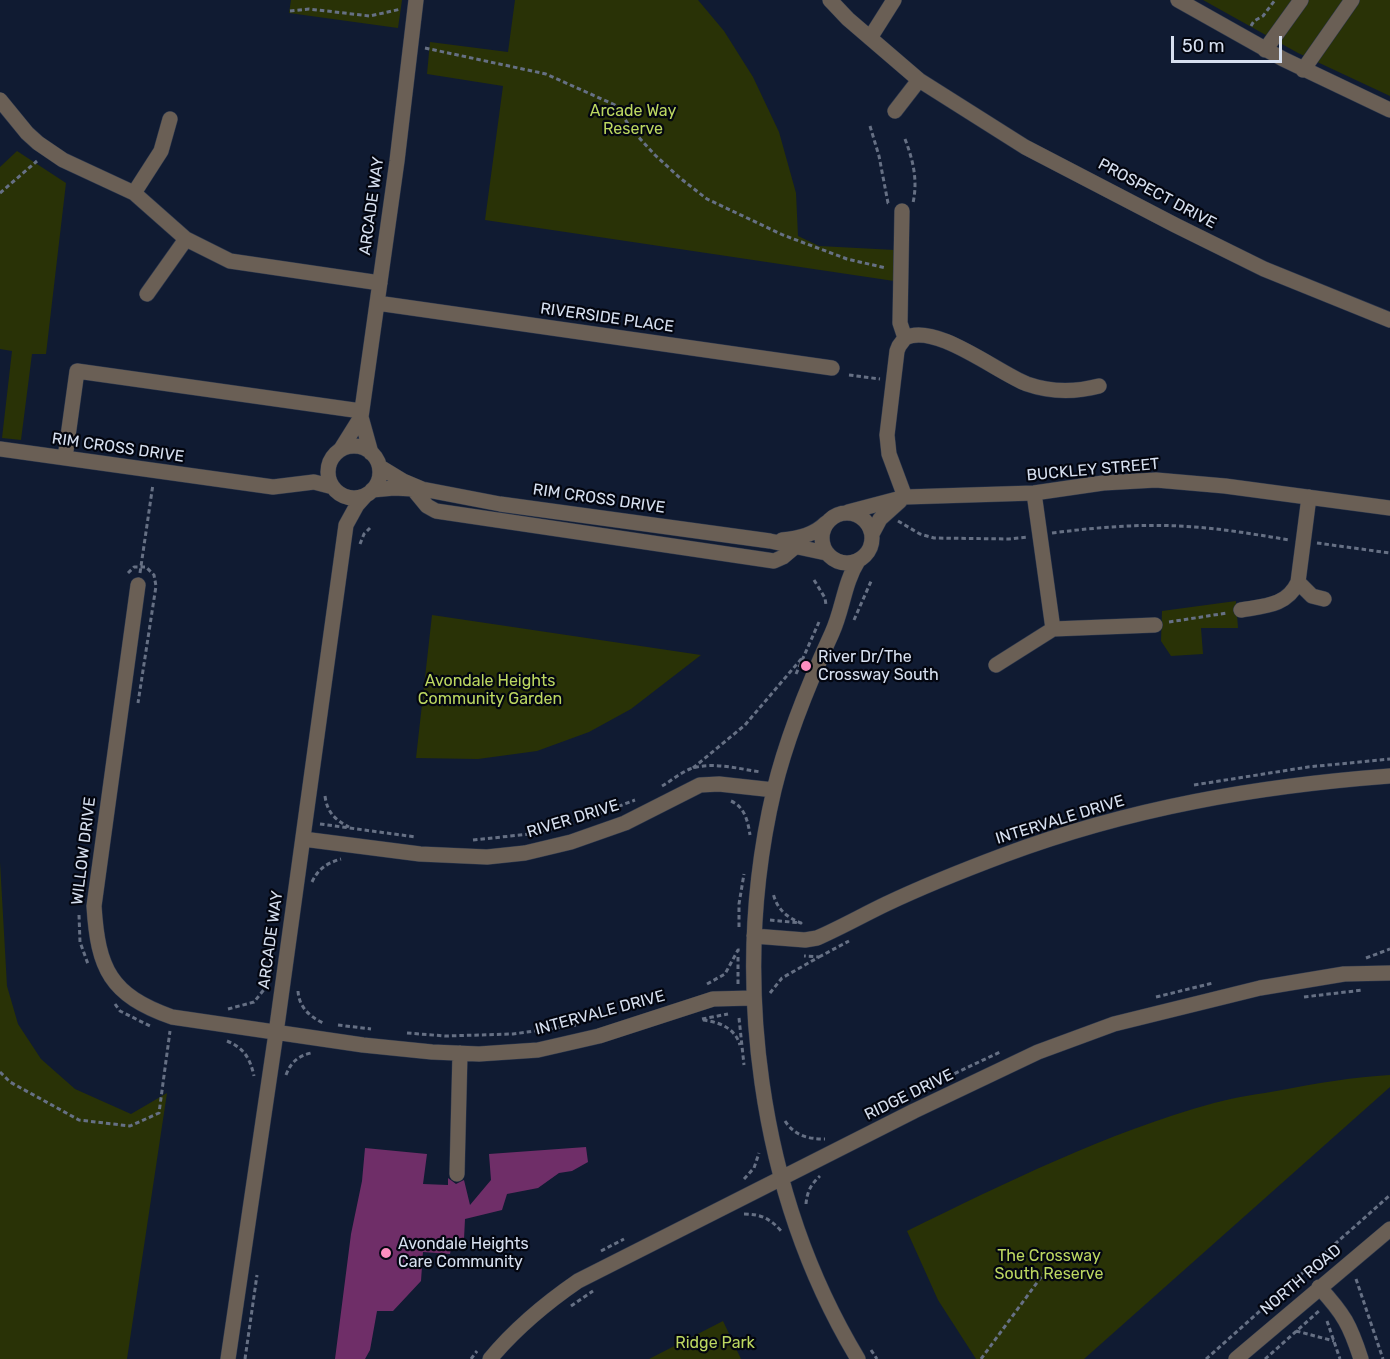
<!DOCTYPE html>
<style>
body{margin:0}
#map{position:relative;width:1390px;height:1359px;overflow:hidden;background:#101b32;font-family:Rubik,sans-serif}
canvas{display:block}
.scale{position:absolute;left:1171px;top:36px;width:111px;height:27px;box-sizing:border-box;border:3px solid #d7e0f0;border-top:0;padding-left:8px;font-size:18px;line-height:21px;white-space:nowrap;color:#d7e0f0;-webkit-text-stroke:4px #030610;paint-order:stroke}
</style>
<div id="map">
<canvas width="1390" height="1359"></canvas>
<div class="scale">50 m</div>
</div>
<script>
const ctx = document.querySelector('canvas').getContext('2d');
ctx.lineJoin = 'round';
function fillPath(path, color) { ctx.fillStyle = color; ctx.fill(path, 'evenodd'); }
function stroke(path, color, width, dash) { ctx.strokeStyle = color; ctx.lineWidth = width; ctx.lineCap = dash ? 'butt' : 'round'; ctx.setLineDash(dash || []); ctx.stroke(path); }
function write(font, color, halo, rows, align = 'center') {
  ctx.font = font + ' Rubik,sans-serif'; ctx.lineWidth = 4.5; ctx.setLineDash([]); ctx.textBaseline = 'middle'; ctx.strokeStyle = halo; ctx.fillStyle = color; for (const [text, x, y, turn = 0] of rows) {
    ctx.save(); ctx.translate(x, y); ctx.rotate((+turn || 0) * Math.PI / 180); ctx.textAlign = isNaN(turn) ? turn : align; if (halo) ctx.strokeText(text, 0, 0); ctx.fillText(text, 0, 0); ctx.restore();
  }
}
const green = new Path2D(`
 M291,0h111l-4,28 -109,-15z
 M515,0h183l26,31 29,46 26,55 17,61 2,43 21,10 76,4 -1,31 -409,-61 18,-134 -76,-12 3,-32 78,10z
 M1203,0h187v96l-92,-43z
 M17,151l49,32 -20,171h-14l-11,86 -19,-2 10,-87 -12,-2v-182z
 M1236,601l2,27h-37l2,26 -32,2 -10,-15 1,-30z
 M432,615l269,40 -70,54 -42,23 -52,19 -59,8 -62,-1z
 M0,862l7,124 11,38 23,35 34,30 56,25 36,-21 -40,266h-127z
 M1390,1075v12l-306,272h-108l-38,-59 -31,-69c100,-49 199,-98 307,-128 22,-6 45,-9 68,-13 35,-7 72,-13 108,-15z
 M723,1321l18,38h-92z`);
const building = new Path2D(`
 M586,1147l2,15 -16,9 -13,2 -21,15 -31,6 -5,16 -37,9 -1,20 -11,-1 -3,16 -27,-2 -2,29 -28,30h-16l-7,39 -5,9h-30l16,-125 11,-53 3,-33 62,6 -4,30 25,1v-7l8,6 8,-4 6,25 21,-25 -2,-26z`);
const path = new Path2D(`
 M290,11l19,-2 61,7 31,-7
 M1251,26l3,-5 9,-5 12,-16
 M425,48l121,26 69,31 18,26 22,24 25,23 27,21 76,36 64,24 39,9
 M870,126l9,30 9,47 2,1
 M905,139c8,21 13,41 8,64
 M0,193l37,-32
 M849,375l31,4
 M898,521l22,13 14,4 75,1 19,-2
 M1052,533c48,-6 94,-10 142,-6 32,2 64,8 96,13
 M1317,543l73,10
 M360,544l4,-10 6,-6
 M128,573l6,-6h12l8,8 2,11 -18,117
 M140,573l13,-89
 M814,580l11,18 1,7
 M854,620l18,-41
 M1169,622l58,-9
 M796,674l23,-52
 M693,768l52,-43 57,-67
 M1194,785l114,-18 82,-8
 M662,786c9,-5 18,-13 28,-17 22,-8 49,0 71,3
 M325,796c2,16 10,24 24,31
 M731,801c14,6 17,21 19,34
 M320,824l96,13
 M473,840l57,-6 45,-11 60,-23
 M312,882c6,-13 15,-19 29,-23
 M79,915l1,27 8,22
 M770,920l31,3c-15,-6 -24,-14 -28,-30
 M739,927v-23l5,-30
 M819,957l30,-16
 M1366,958l24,-9
 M707,984l18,-10 13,-24h3
 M738,984v-29
 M298,991c1,16 11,25 25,32
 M770,993l12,-15 37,-21 -15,-1
 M1156,997l57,-14
 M1304,997l59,-7
 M115,1004l5,7 30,15
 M228,1009l26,-7 12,-15
 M739,1018l5,47
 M702,1019l26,-5
 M703,1020c16,2 32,8 37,25
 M338,1025l33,4
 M407,1033l38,3 68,-2 64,-9
 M227,1041c17,7 23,17 27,35
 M0,1072l10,10 69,38 51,6 29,-13 11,-82
 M286,1075c5,-13 12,-19 25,-22
 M941,1080l59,-28
 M785,1121c10,15 23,18 40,18
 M744,1179l10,-11 5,-15
 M806,1204c1,-12 5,-20 14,-28
 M744,1214c17,0 27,5 38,18
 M601,1251l23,-12
 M1356,1279l27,80
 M571,1306l22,-15
 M1327,1321l13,38
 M1296,1331l38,10
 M871,1350l6,9
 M245,1359l12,-84
 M471,1359l6,-8
 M981,1359l66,-90
 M1206,1359l184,-164
 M1265,1359l55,-49`);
const minor = new Path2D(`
 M830,0l18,19 71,61 106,67 150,78 89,44 126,51
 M1178,0l105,59 107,51
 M870,38l24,-38
 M1265,50l36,-50
 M1303,70l49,-70
 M0,100l27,33 11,10 25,17 71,33 52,46 44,22 150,22
 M895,111l24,-31
 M134,193l27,-42 9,-32
 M902,211l-2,112 5,15
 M147,294l39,-55
 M377,303l455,65
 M905,338c30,-16 93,35 122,46 23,8 49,8 72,2
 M328 472a26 26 0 1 1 52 0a26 26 0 1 1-52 0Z
 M0,449l273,38 41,-5 19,5
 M341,449l20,-32
 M371,453l-10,-36 36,-256 19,-161
 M65,458l12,-87 284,40
 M380,467l23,14 19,8 78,15 270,37 56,12
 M413,489l14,17 9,5 338,50 9,-4 13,-11
 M372,490l22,-2 19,1
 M1034,493l19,136
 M905,497l-16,-43 -2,-19 10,-84 2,-5 6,-8
 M848,512l57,-15 129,-4 69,-10 53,-3 69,6 165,22
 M822 538a25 25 0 1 1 50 0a25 25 0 1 1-50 0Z
 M872,534l8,-15 20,-18
 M782,540c17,-2 32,-5 44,-17
 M1298,582l14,14 12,3
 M138,585l-44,321c4,63 16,89 78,111l191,28 69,7 47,2 59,-4 61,-14 114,-37 40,-1
 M1241,610c23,-4 46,-4 57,-28l11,-85
 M996,665l57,-36 102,-4
 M303,839l117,15 67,3 38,-4 46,-11 54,-19 75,-38 19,-1 55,6
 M754,936l51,4 12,-2c23,-10 46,-23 69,-34 38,-18 78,-34 118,-49 126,-47 253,-69 386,-79
 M457,1174l3,-121
 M1319,1287c25,27 31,38 42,72
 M228,1359l48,-326 70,-508 11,-20 9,-10
 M490,1359c25,-30 56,-56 88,-78l336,-170 124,-59 76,-28 146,-36 84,-14 46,-1
 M858,1359c-100,-166 -128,-381 -84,-569 13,-54 35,-107 58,-157 11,-24 12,-50 26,-72
 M1236,1359l154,-130`);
const markers = [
 [806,666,6,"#fd8ec0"],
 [386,1253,6,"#fd8ec0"]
];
const parkNames = [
 ["Arcade Way",633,111],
 ["Reserve",633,129],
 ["Avondale Heights",490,681],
 ["Community Garden",490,699],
 ["The Crossway",1049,1256],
 ["South Reserve",1049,1274],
 ["Ridge Park",715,1343]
];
const streetNames = [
 ["PROSPECT DRIVE",1157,194,28],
 ["ARCADE WAY",372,206,-82],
 ["RIVERSIDE PLACE",607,318,8],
 ["RIM CROSS DRIVE",118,448,8],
 ["BUCKLEY STREET",1093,470,-5],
 ["RIM CROSS DRIVE",599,499,8],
 ["RIVER DRIVE",573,819,-17],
 ["INTERVALE DRIVE",1060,820,-17],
 ["WILLOW DRIVE",84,851,-83],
 ["ARCADE WAY",271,940,-82],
 ["INTERVALE DRIVE",600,1013,-15],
 ["RIDGE DRIVE",909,1095,-26],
 ["NORTH ROAD",1301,1280,-40]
];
const poiNames = [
 ["River Dr/The",818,657],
 ["Crossway South",818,675],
 ["Avondale Heights",398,1244],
 ["Care Community",398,1262]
];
fillPath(green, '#293206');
fillPath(building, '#6f2e68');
stroke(minor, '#2c374d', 16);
stroke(path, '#667084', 3, [4.5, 3]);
stroke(minor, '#6a5f55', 15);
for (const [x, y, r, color] of markers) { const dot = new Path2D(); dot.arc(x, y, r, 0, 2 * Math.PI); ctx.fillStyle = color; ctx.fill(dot); stroke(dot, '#030610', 2); }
write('16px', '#bcd760', '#030610', parkNames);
write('16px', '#d7e0f0', '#030610', streetNames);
write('16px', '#d7e0f0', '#030610', poiNames, 'left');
</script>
